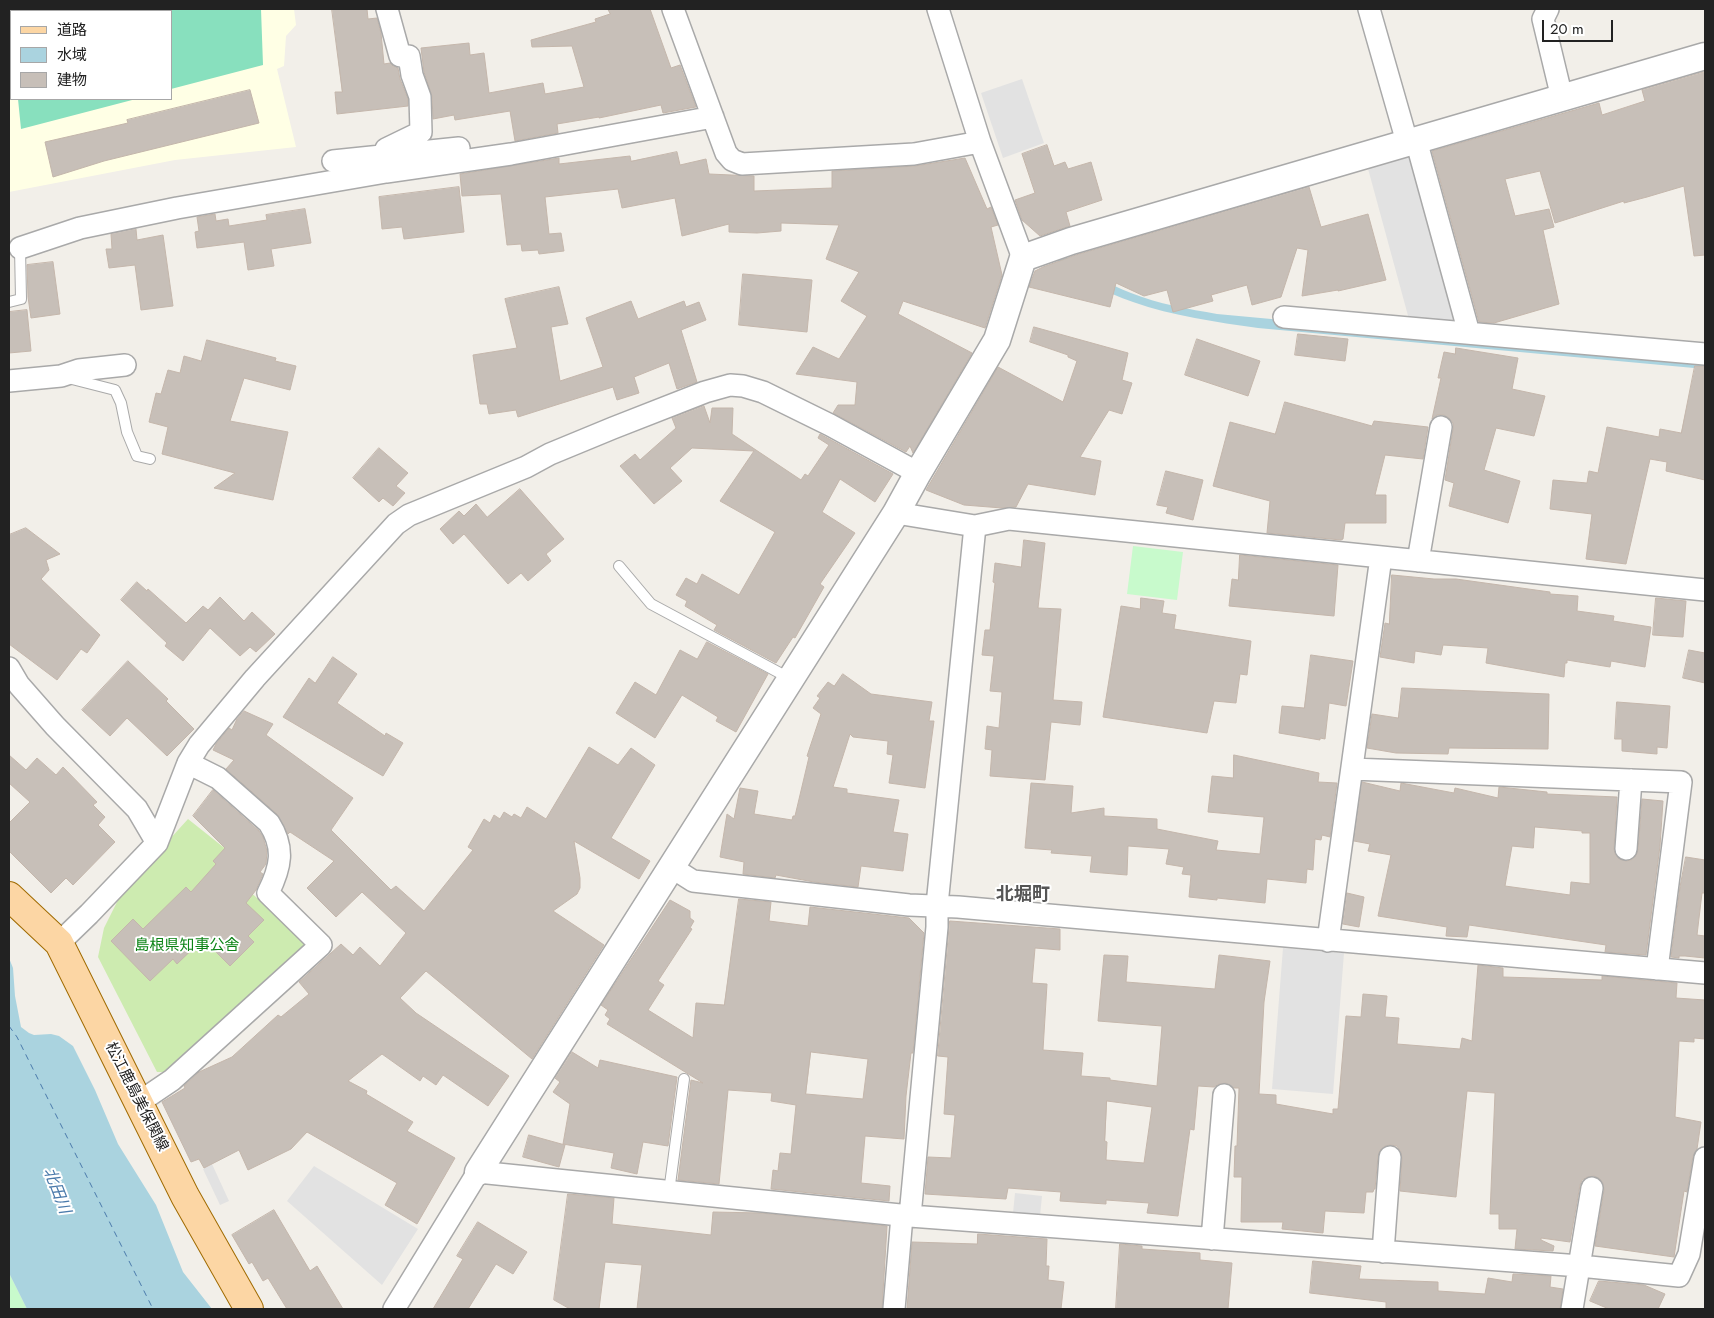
<!DOCTYPE html>
<meta charset="utf-8">
<style>
body{margin:0}
#map{position:relative;width:1714px;height:1318px;overflow:hidden;background:#f2efe9;font-family:Jost,"Noto Sans JP",sans-serif}
canvas{display:block}
.frame{position:absolute;inset:0;border:10px solid #222;pointer-events:none}
.legend{position:absolute;left:10px;top:10px;width:162px;height:90px;box-sizing:border-box;background:#fff;border:1px solid #a7a7a7;margin:0;padding:6px 9px;list-style:none;font-size:15px;color:#222}
.legend li{display:flex;align-items:center;gap:10px;height:25px}
.legend b{width:25px;border:1px solid #a7a7a7}
.scale{position:absolute;left:1542px;top:20px;width:71px;height:22px;box-sizing:border-box;border:2px solid #222;border-top:0;padding-left:6px;font-size:15px;line-height:18px;white-space:nowrap;color:#222;-webkit-text-stroke:4px #fff;paint-order:stroke}
</style>
<div id="map">
<canvas width="1714" height="1318"></canvas>
<div class="frame"></div>
<ul class="legend">
<li><b style="height:6px;background:#fcd6a4"></b>道路</li>
<li><b style="height:14px;background:#aad3df"></b>水域</li>
<li><b style="height:14px;background:#c7bfb8"></b>建物</li>
</ul>
<div class="scale">20 m</div>
</div>
<script>
const ctx = document.querySelector('canvas').getContext('2d');
ctx.lineJoin = 'round';
function fillPath(path, color) { ctx.fillStyle = color; ctx.fill(path, 'evenodd'); }
function stroke(path, color, width, dash) { ctx.strokeStyle = color; ctx.lineWidth = width; ctx.lineCap = dash ? 'butt' : 'round'; ctx.setLineDash(dash || []); ctx.stroke(path); }
function write(font, color, halo, rows, align = 'center') {
  ctx.font = font + ' Jost,"Noto Sans JP",sans-serif'; ctx.lineWidth = 4; ctx.setLineDash([]); ctx.textBaseline = 'middle'; ctx.strokeStyle = halo; ctx.fillStyle = color; for (const [text, x, y, turn = 0] of rows) {
    ctx.save(); ctx.translate(x, y); ctx.rotate((+turn || 0) * Math.PI / 180); ctx.textAlign = isNaN(turn) ? turn : align; if (halo) ctx.strokeText(text, 0, 0); ctx.fillText(text, 0, 0); ctx.restore();
  }
}
const education = new Path2D(`
 M9,9h285l2,16 -10,11 -2,30 -7,3 19,78 -121,13 -166,32zM11,11h160v88h-160z`);
const grass = new Path2D(`
 M188,819l49,39 -10,14 29,25 51,50 -134,125h-16l-59,-115 6,-29 18,-36z`);
const park = new Path2D(`
 M1133,546l50,6 -6,48 -50,-6z
 M9,1273l18,36h-18z`);
const pitch = new Path2D(`
 M9,9h252l2,56 -92,24v-78h-160v38l-2,-19z
 M18,99h118l-115,30z`);
const parking = new Path2D(`
 M1022,79l22,64 -41,15 -22,-65z
 M1415,153l48,175 -53,-5 -43,-158z
 M1283,948l61,5 -11,141 -61,-5z
 M212,1164l17,37 -9,4 -17,-36z
 M314,1166l104,63 -36,56 -95,-84z
 M1015,1193l27,3 -2,20 -27,-3z`);
const water = new Path2D(`
 M1064,255c20,16 44,29 67,38 27,11 58,16 86,21l488,45v10l-447,-41c-42,-6 -85,-12 -125,-26 -28,-9 -54,-26 -78,-43z
 M9,958l4,10 2,28 6,31 8,6 5,2 17,-1 8,2 14,10 22,44 23,54 38,61 27,67 29,37h-185l-18,-36z`);
const ferry = new Path2D(`
 M9,1026l8,11 136,272`);
const building = new Path2D(`
 M332,9h35l1,10 9,-1 4,15 3,31 6,-1 3,3 5,2 2,11 8,20v7l-71,8 -2,-22h7z
 M608,9h42l21,59 9,-3 16,42 -33,6 -2,-8 -62,13v-1l-42,7 1,9 -43,8 -5,-30 -55,9 -1,-5 -21,4 -1,-23 -8,-24 -3,-24 48,-5 1,12 14,-2 5,40 54,-10 2,11 39,-7 -12,-41 -40,1 -1,-7 65,-18 -1,-3 15,-5z
 M1705,72v183l-11,1 -10,-70 -37,11 -23,6v-2l-69,22 -15,-52 -35,8 10,37 34,-7 5,18 -11,3 16,74 -65,19 -15,-1 -47,-171 167,-48 3,12 43,-14 -3,-11z
 M250,90l9,33 -155,38 -51,16 -8,-35 83,-19 -1,-3z
 M1047,145l7,21 11,-4 3,7 23,-7 11,38 -36,12 4,14 -30,10 -18,-16 -7,-20 20,-7 -13,-39z
 M677,152l3,13 26,-6 3,15 45,2v15l78,-3v-17l83,-5 50,-8 22,51 4,-2 7,18 -7,2 11,48 -17,53 -82,-27 -5,13 74,39 -59,100 -3,-7 -4,6 -73,-39 5,-8h17l2,-23 -61,-8 17,-27 26,12 28,-43 -26,-15 18,-29 -33,-13 13,-34 -58,-2v8l-24,2 -28,-1v-8l-47,12 -7,-38 -53,10 -4,-19 -73,8 4,37 12,-1 3,18 -25,3 -1,-4 -16,1 -1,-7 -14,1 -6,-51 -39,2 -2,-22 99,-16v6l71,-8 1,5z
 M459,187l5,45 -60,7 -2,-12 -20,2 -3,-32z
 M1309,187l12,40 47,-13 18,66 -48,11v-1l-36,6 6,-46 -11,-2 -16,49 -29,8 -5,-20 -36,10 2,6 -40,11 -6,-22 -23,6 -28,-13 -6,24 -81,-20 6,-16 8,-4 33,-12z
 M305,209l6,34 -40,6 3,17 -26,4 -4,-28 -47,6 -2,-16 4,-1 -2,-14 18,-3 1,7 12,-2 1,7 38,-6 -1,-5z
 M136,229l1,11 26,-5 10,71 -32,4 -6,-45 -26,3 -3,-19h6l-1,-15z
 M53,262l7,52 -29,4 -3,-21 -1,-32z
 M743,274l69,6 -5,52 -68,-7z
 M559,287l9,37 -17,3 9,54 43,-14 -17,-49 45,-17 7,18 46,-18 2,6 13,-5 7,18 -25,10 16,52 -20,7 -8,-26 -35,14 5,16 -22,7 -4,-13 -95,30 -2,-7 -27,4 -2,-10h-7l-7,-49 44,-7 -12,-49z
 M27,310l4,41 -22,2v-41z
 M1034,327l94,26 -6,27 10,3 -10,31 -13,-4 -29,47 21,4 -6,34 -67,-11 -12,23 -14,1 -38,-3 -38,-15 72,-123 65,35 14,-41 -9,-4v-2l-38,-13z
 M1298,334l50,5 -3,22 -50,-6z
 M1197,339l63,22 -12,35 -63,-21z
 M207,340l69,18 -1,3 21,5 -6,24 -46,-12 -14,43 58,11 -15,68 -59,-12 21,-15 -73,-19 6,-27 -19,-5 7,-29 5,1 7,-24 12,3 4,-17 17,5z
 M1456,348l62,10 -6,31 33,7 -11,40 -38,-8 -12,42 36,11 -12,42 -59,-17 5,-23 -9,-3 8,-51v-6l-4,-5 -5,-3h-7l-5,4 9,-41h-3l6,-26 11,2z
 M1695,366h10v114l-39,-9 1,-9 -17,-3 -24,105 -40,-5 6,-45 -42,-5 3,-29 34,3 2,-12 9,2 9,-46 52,10 1,-8 21,4z
 M1285,402l87,24 2,-5 54,6 -5,32 -38,-4 -10,40h11v28h-41l-2,16 -2,1 -74,-7 3,-32 -57,-15 17,-64 45,12z
 M704,406l6,17 2,-15h21l-1,26 69,46 4,-6 3,2 21,-31 -11,-7 2,-4 73,40 -18,28 -35,-23 -18,33 33,21 -35,51 4,3 -29,51 -2,-1 -17,26 -62,-33 3,-5 -32,-19 2,-5 -11,-6 10,-17 11,6 5,-10 37,21 36,-63 -55,-31 34,-50 -62,-3 -22,20 12,13 -28,23 -34,-38 15,-12 5,6 36,-32 -4,-10z
 M379,448l29,25 -12,13 9,7 -12,13 -10,-8 -4,4 -26,-24z
 M1166,471l37,9 -10,40 -27,-7 2,-6 -11,-2z
 M520,489l44,50 -18,15 5,7 -23,20 -7,-8 -13,11 -44,-50 -11,10 -13,-15 19,-18 5,5 12,-12 11,13z
 M26,528l34,26 -14,6 3,10 -8,9 59,56 -13,18 -6,-4 -24,31 -48,-36v-109z
 M1024,540l21,3 -7,65 23,1 -8,91 29,2 -2,23 -29,-3 -6,58 -55,-4 2,-26 -7,-1 2,-23 12,2 3,-36 -12,-1 4,-35 -12,-1 3,-25h5l5,-47 -2,-1 2,-19 26,4z
 M1240,555l98,10 -4,51 -105,-10 3,-27 6,1z
 M1392,575l42,4h22l94,13v2l28,2 -1,15 37,5 -1,5 38,6 -6,40 -34,-6 -1,6 -43,-7v3h-2l-1,14 -78,-14 2,-15 -45,-3 -2,10 -26,-4 -1,12 -34,-6 5,-34 4,1z
 M137,582l10,9 1,-2 38,34 17,-17 5,4 12,-13 24,24 8,-9 23,22 -19,18 -6,-5 -10,9 -30,-28 -27,33 -18,-15 2,-3 -46,-43z
 M1141,598l23,3 -2,12 14,2 -2,14 77,12 -4,34 -7,-1 -4,29 -22,-2 -7,32 -104,-16 18,-111 19,3z
 M1656,598l30,3 -3,36 -30,-2z
 M707,642l61,32 -32,58 -20,-11 2,-4 -36,-22 -27,43 -39,-25 19,-31 21,13 24,-45 17,9z
 M1689,650l16,3v30l-22,-5z
 M1311,655l42,6 -7,45 -17,-3 -4,36 -5,-1v2l-41,-7 3,-27 22,2z
 M333,657l24,17 -20,29 48,33 1,-3 17,10 -20,33 -100,-59 26,-39 6,5z
 M128,661l40,38 -2,2 28,28 -27,27 -40,-38 -17,18 -28,-26z
 M843,674l28,20 61,8 -3,19h5l-9,67 -36,-5 4,-28 -6,-1 1,-13 -35,-4 -3,-3 -17,53 14,2v4l52,7 -6,32 15,2 -5,37 -42,-5 -3,21 -44,-5 -38,-7 -1,3 -32,-4 1,-12 -24,-5 7,-43 7,5 6,-31 18,3 -4,23 38,6 1,-4h2l14,-59 -2,-1 14,-42 -8,-6 7,-10 -3,-2 11,-14 6,4z
 M1402,688l147,6 -1,55 -99,-1 -1,6 -52,-1 -29,-5 5,-34 26,4z
 M1617,702l53,4 -3,42 -10,-1v7l-35,-3v-12h-7z
 M244,711l29,13 -7,11 87,63 -22,32 60,60 5,-4 28,25 49,-61 -5,-3 16,-28 6,4 4,-8 6,4 4,-7 8,5 2,-3 7,4 6,-11 19,12 43,-72 29,18 13,-17 24,17 -44,73 39,23 -11,18 -65,-38 6,37v10l-3,6 -24,17 51,34 -72,114 -106,-88 -26,27 16,15 93,63 -21,30 -45,-31 -7,10 -13,-9 -3,5 -38,-27 -34,27 19,10 -1,3 47,28 -6,9 48,27 -38,66 -32,-19 12,-22 -90,-51 -16,17 -43,21 -9,-20 -35,18 -5,-9 -8,3 -29,-60 23,-14 -1,-2 15,-14 33,-15 46,-42 3,2 28,-23 -10,-12 42,-38 12,11 7,-8 20,19 26,-33 -44,-41 -26,25 -29,-29 27,-27 -44,-29 -2,2 -11,-20 -51,-45 8,-9 -21,-10 3,-6 13,-16 3,2 5,-11z
 M9,755l17,15 11,-12 19,17 7,-8 34,35 -4,3 12,12 -7,8 17,17 -42,43 -7,-7 -15,15 -42,-42v-28l21,-21 -21,-19z
 M1234,755l85,18 -1,9 19,1 -7,54 -8,-2 -1,5 -6,-1 -2,31 -6,-1 -1,14 -39,-4 -2,24 -48,-5v2l-28,-3 2,-22 -9,-1 2,-7 -18,-3 3,-15 -41,-3 -1,29 -37,-3 2,-16 -41,-3 1,-3 -27,-2 6,-65 42,3 -2,27 33,-5v8l53,3v10l61,12 -2,9 44,4 4,-37 -56,-5 4,-36 21,2z
 M1362,782l38,9 1,-8 53,10 1,-5 43,10 1,-11 48,5v2l70,3 -3,52 1,5 4,5 7,2 5,-1 5,-4 2,-6 4,-51 21,2 -3,45 -14,109 -41,-3 1,-7 -137,-20 -2,12 -21,-1 1,-9 -69,-11 13,-61 -23,-4 2,-7 -16,-3zM1535,827l47,4v2h8v51l-19,-2 -1,13 -65,-9 7,-40 21,2z
 M213,790l46,41 4,6 4,14 -1,13 -6,8 3,2 -7,16 -10,13 18,17 -16,16 6,6 -24,24 -27,-27 -26,25 -4,-5 -23,22 -39,-40 22,-22 10,10 43,-42 5,5 25,-28 -3,-3 12,-13 -32,-32z
 M1686,857l19,3v33h-3l-5,42 8,1v22l-20,-2h-6v2l-8,-1 9,-70z
 M1347,893l17,4 -5,30 -16,-3z
 M739,899l32,3 -2,19 39,5 2,-19 99,11 15,15 -11,120h-2l-5,43 -2,43 -39,-3 -4,47 29,3 -1,15 -118,-12 2,-19 5,1 2,-18 11,1 5,-49 -25,-4 1,-8 -44,-3 -9,94 -41,-4 13,-100 12,3 -96,-59 3,-5 -5,-4 3,-5 -7,-5 69,-105 20,11v7l4,3 -4,7 2,1 -34,52 6,4 -16,25 45,28 3,-35 28,2zM811,1052l57,7 -5,40 -57,-5z
 M950,921l110,8v21l-25,-2 -3,35 15,1 -4,66 40,3 -2,23 29,2v2l47,6 5,-60 -64,-5 6,-66 24,1 -2,26 89,7 4,-34 51,6 -6,41 -5,92 17,1v9l57,10v-5h5l8,-93 15,1 2,-23 24,2 -2,21 14,1 -2,26 63,5 2,-11 10,3 6,-76 25,3v9l99,3v-4l75,7 -1,15 29,2v39l-11,-1v4l-15,-1 -4,76 26,5 -4,27 -4,7 -6,36 -3,-1 -10,66 -79,-11 9,-56 -1,-7 -3,-4 -6,-3 -7,1 -5,3 -2,5 -10,57 -29,-4v2l13,6 -1,5 -38,-2 2,-20h-18v-15h-9l5,-121 -28,-2 -11,106 -56,-6 2,-33 -1,-6 -4,-6 -7,-1 -5,1 -5,4 -2,6 -3,33h-1l-1,3h-7l-2,21 -39,-2 -2,22 -41,-4 1,-7h-42l1,-45h-8l1,-31h2l2,-58h-5l-8,-5 -7,1 -5,3 -16,-1 -4,44 -4,-1 -12,87 -31,-3 2,-10 -43,-3v4l-46,-3 1,-9 -53,-4 -2,11 -81,-5 3,-37 23,1 4,-43 -11,-1 4,-57 -10,-1zM1107,1101l45,6 -8,56 -38,-3 1,-18 -2,-1z
 M572,1052l26,16 2,-8 77,17 -9,69 -25,-4 -6,32 -26,-6 3,-15 -51,-9 7,-40 -17,-12 7,-10 -5,-4z
 M529,1135l36,10 -6,22 -36,-10z
 M568,1194l46,4 -2,26 99,11 2,-23 48,1 126,13 -5,83h-245l5,-44 -37,-3 -6,47h-29l-16,-9z
 M274,1210l36,61 7,-5 26,43h-56l-19,-31 -5,3 -11,-19 -3,2 -17,-29z
 M478,1222l49,30 -14,22 -17,-10 -28,45h-35l30,-50 -6,-3z
 M978,1234l69,5 -1,27h3l-1,14 16,2 -3,27h-154l5,-67 65,2z
 M1120,1244l22,2v3l58,4v7l32,3 -4,46h-112z
 M1313,1261l48,5 -2,13 79,3v9l47,3 3,-16 24,4 1,-8 38,2 -1,11 13,2 -3,20h-174v-7l-76,-9z
 M1599,1281l45,4 21,9 -7,15h-49l-19,-8z`);
const service = new Path2D(`
 M9,302l12,-3 -1,-51
 M68,378l47,12 6,13 6,29 10,24 13,3
 M619,566l32,38 140,75
 M669,1192l15,-113`);
const minor = new Path2D(`
 M673,9l53,144 6,7 10,4 172,-10 66,-12
 M938,9l42,133 43,116
 M1369,9l38,133
 M1548,9l-5,10 19,79
 M1416,140l53,193
 M383,157l3,-8 35,-17 -1,-35 -8,-22 -3,-19h-9l-13,-47
 M333,161l126,-13
 M20,248l60,-20 97,-20 209,-36 125,-18 202,-37
 M1284,317l421,37
 M9,381l52,-5 18,-6 46,-5
 M896,513l79,13 34,-7 696,71
 M1418,561l23,-134
 M9,668l10,17 36,41 82,83 20,34 -68,71 -30,29
 M188,763l11,-18 56,-67 141,-154 13,-9 117,-48 24,-13 63,-26 92,-36 25,-7 13,1 20,6 67,33 88,48
 M1352,769l329,13 -24,187
 M1626,849l5,-69
 M671,867l22,14 216,24 49,2 747,66
 M1328,941l53,-384
 M138,1103l34,-23 149,-135 -53,-52c13,-26 17,-45 1,-70l-51,-45 -30,-15 -31,80
 M910,1216l27,-289v-22l38,-379
 M1212,1239l12,-144
 M1383,1252l7,-95
 M394,1309l84,-137 432,44 670,50 99,10 10,-22 16,-96
 M894,1309l8,-93
 M1572,1309l20,-121`);
const tertiary = new Path2D(`
 M478,1172l418,-659 22,-40 79,-133 26,-82 48,-17 634,-185`);
const primary = new Path2D(`
 M9,896l50,47 126,253 64,113`);
const parkNames = [
 ["島根県知事公舎",187,946]
];
const streetNames = [
 ["松江鹿島美保関線",136,1097,63]
];
const waterNames = [
 ["北田川",56,1191,69]
];
const quarterNames = [
 ["北堀町",1023,896]
];
fillPath(education, '#ffffe5');
fillPath(grass, '#cdebb0');
fillPath(park, '#c8facc');
fillPath(pitch, '#88e0be');
fillPath(parking, '#e2e2e2');
fillPath(water, '#aad3df');
stroke(ferry, '#4a7aab', 1, [6, 5]);
fillPath(building, '#c7bfb8');
stroke(building, '#c4b6ab', 1);
stroke(service, '#a9a9a9', 12);
stroke(minor, '#a9a9a9', 24);
stroke(tertiary, '#a9a9a9', 29);
stroke(primary, '#a06b00', 30);
stroke(service, '#fff', 10);
stroke(minor, '#fff', 21);
stroke(tertiary, '#fff', 26);
stroke(primary, '#fcd6a4', 28);
write('15px', '#0c8416', '#fff', parkNames);
write('15px', '#222', '#fff', streetNames);
write('italic 16px', '#4a7aab', '#fff', waterNames);
write('bold 18px', '#555', '#fff', quarterNames);
</script>
